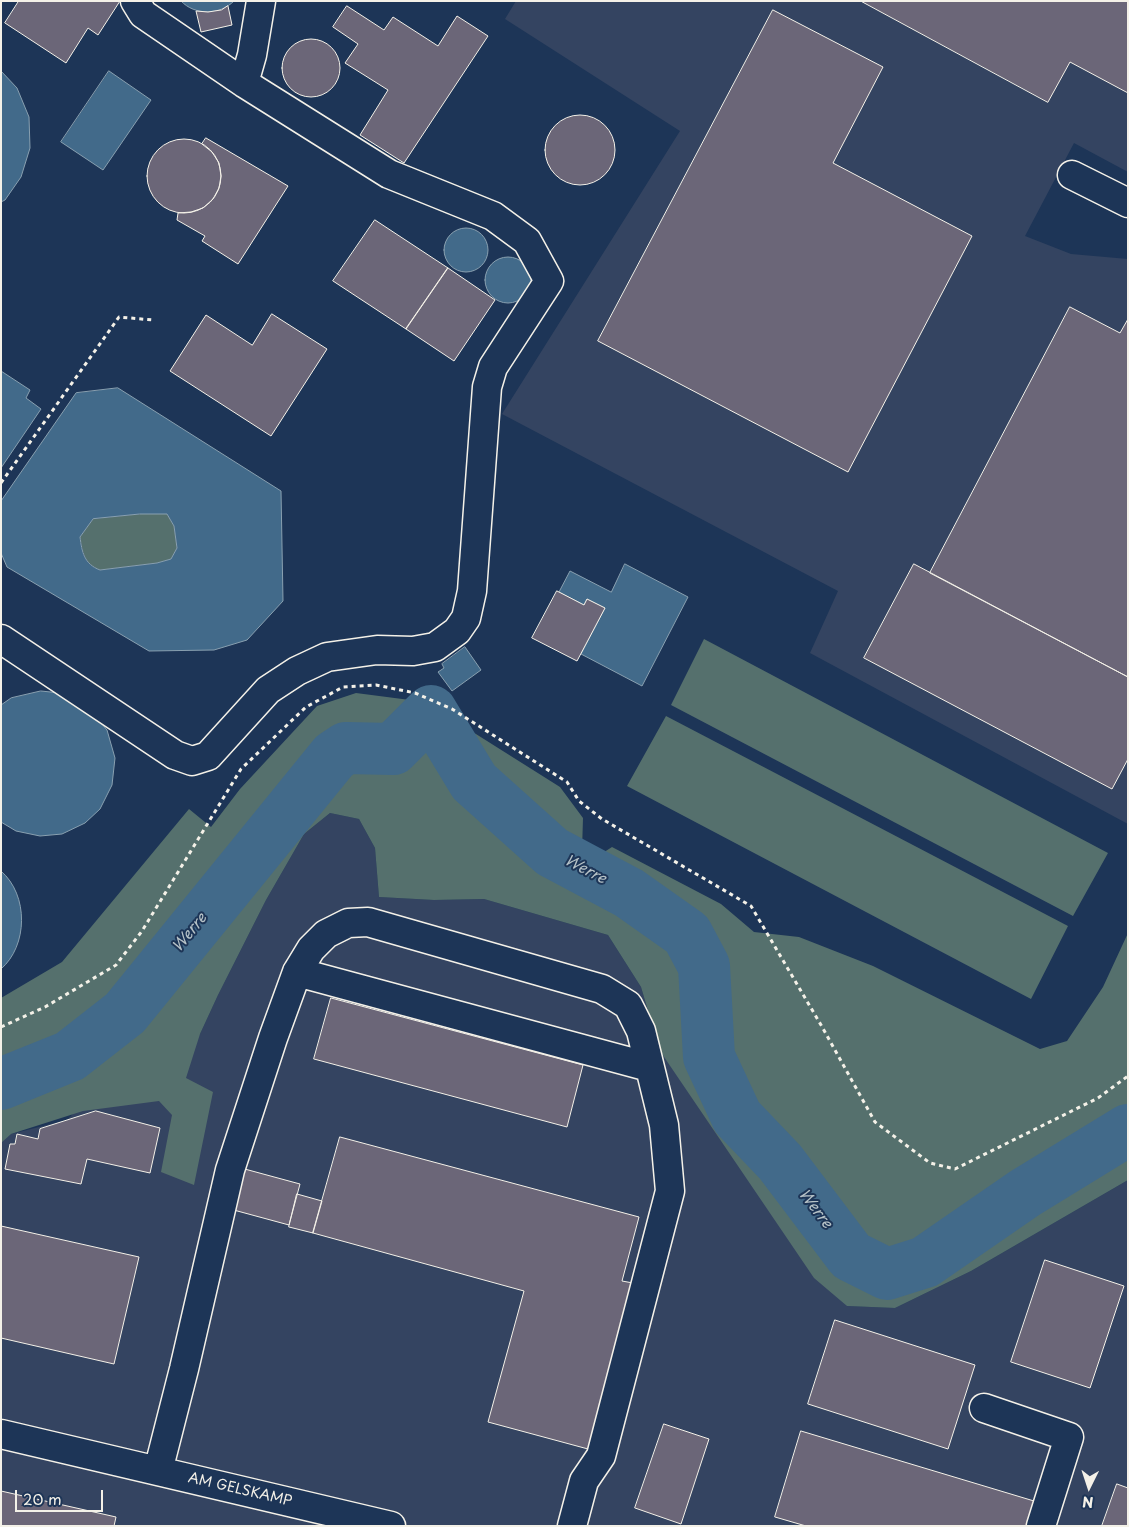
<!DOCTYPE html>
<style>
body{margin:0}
#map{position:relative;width:1129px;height:1527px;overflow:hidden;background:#1d3557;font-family:"Playpen Sans",sans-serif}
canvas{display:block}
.frame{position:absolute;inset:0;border:2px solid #f4f1e8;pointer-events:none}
.north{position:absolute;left:1064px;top:1462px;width:50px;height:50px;-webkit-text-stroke:4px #1d3557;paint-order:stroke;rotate:184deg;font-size:14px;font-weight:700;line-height:20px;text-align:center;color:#f4f1e8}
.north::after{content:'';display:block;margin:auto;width:18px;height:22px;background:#f4f1e8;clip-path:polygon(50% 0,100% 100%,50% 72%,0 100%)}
.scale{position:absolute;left:15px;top:1490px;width:88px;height:22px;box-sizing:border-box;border:2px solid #f4f1e8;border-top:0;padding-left:6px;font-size:15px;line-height:18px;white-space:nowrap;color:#f4f1e8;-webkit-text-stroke:4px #1d3557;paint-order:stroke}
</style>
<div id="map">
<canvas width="1129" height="1527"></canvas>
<div class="frame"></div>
<div class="north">N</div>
<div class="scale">20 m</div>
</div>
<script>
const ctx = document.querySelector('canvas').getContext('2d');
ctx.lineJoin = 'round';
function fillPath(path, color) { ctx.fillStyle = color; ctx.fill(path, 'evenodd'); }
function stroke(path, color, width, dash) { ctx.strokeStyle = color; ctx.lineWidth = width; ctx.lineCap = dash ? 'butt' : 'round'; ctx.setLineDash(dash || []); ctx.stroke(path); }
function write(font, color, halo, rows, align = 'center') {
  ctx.font = font + ' "Playpen Sans",sans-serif'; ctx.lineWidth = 4; ctx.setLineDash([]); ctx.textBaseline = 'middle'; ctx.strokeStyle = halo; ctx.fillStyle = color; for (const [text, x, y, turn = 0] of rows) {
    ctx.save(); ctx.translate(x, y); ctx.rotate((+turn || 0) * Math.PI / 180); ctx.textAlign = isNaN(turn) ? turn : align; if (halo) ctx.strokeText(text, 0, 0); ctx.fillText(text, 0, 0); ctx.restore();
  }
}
const built = new Path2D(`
 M516,1h612v171l-54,-29 -49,93 46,18 57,5v565l-318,-171 28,-62 -336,-177 178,-283 -175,-112z
 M330,813l29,6 16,29 4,49 55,3 50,-1 124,36 33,52 19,64 187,255 48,2 76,-37 157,-91v346h-1127v-392h10l56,-14 25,-26 108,-60 18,-39 48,-95 38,-66z`);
const green = new Path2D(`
 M140,514h27l7,12 3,22 -6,11 -14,4 -57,7c-16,-6 -17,-18 -20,-33l13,-18z
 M704,639l404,214 -35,63 -402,-211z
 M356,693l54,7 58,29 92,58 23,31 -1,33 13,7 17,-11 109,57 33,28 45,5 74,29 167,83 27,-8 36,-54 25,-54v247l-157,91 -76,37 -48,-2 -33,-28 -154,-227 -19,-64 -33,-52 -124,-36 -50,1 -55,-3 -4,-49 -16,-29 -29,-6 -26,21 -38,66 -48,95 -18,39 -14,44 27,14 -19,93 -33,-13 11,-57 -13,-14 -76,10 -72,23 -10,9v-145l61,-36 127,-153 22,18 29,-38 77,-83z
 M666,716l402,210 -37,73 -404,-213z`);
const water = new Path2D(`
 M181,1h53c-14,14 -39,15 -53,0z
 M1,71l16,17 12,29 1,31 -9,29 -16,23 -4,2z
 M109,71l42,29 -48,70 -42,-28z
 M444 250a22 22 0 1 1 44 0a22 22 0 1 1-44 0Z
 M485 280a23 23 0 1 1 46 0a23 23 0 1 1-46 0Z
 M1,371l29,19 -4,8 15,11 -40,59z
 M118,388l163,103 2,110 -36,39 -33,10 -65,1 -142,-84 -6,-14v-52l75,-108zM140,514h27l7,12 3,22 -6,11 -14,4 -57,7c-16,-6 -18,-18 -20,-33l13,-18z
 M625,564l63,33 -46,89 -61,-32 24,-46 -18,-9 -3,6 -25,-13 11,-21 41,21z
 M465,647l16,23 -29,21 -14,-19 6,-4 -2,-4z
 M41,691l19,2 25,11 22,26 8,28 -3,27 -12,24 -15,14 -23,11 -22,2 -24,-5 -15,-9v-117l10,-7z
 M1,871c28,24 27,75 0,98z`);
const river = new Path2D(`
 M1,1084l69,-28 55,-43 209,-257 12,-8 47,1 38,-38 43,71 78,70 77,41 58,41 17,32 5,91 28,60 43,45 71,94 36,18 38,-12 100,-69 103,-63`);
const building = new Path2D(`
 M19,1h101l-22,34 -10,-7 -22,35 -61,-40z
 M861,1h267v92l-58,-31 -22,40z
 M228,6l4,19 -31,7 -5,-21 12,1 13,-2z
 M347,6l37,24 9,-13 45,29 19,-30 31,20 -84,127 -44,-28 28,-45 -43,-27 13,-19 -25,-17z
 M773,10l110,57 -50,96 139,73 -124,236 -250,-131z
 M282 68a29 29 0 1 1 58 0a29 29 0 1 1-58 0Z
 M545 150a35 35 0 1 1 70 0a35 35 0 1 1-70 0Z
 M206,138l82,48 -50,78 -36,-23 3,-5 -28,-16 1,-7 13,-1 12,-4 10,-9 6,-11 2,-12 -2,-13 -7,-11 -10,-8z
 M147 176a37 37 0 1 1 74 0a37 37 0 1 1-74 0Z
 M375,220l73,48 -42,61 -73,-48z
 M448,268l47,32 -41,61 -48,-32z
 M1070,307l50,26 8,-14v358l-198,-104z
 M272,314l55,35 -56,87 -101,-65 36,-56 46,30z
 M914,564l214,113v82l-16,30 -248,-131z
 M557,591l27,14 3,-6 18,9 -28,53 -45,-23z
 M331,998l252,67 -16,62 -253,-68z
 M96,1111l64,17 -10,45 -63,-14 -6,25 -76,-15 5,-25h5l2,-10 21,5 2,-10z
 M340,1137l299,80 -17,64 11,2 -45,166 -100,-27 36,-131 -211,-58z
 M241,1168l59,16 -11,41 -59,-16z
 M297,1194l25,7 -9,32 -24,-6z
 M1,1226l138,31 -25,107 -113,-26z
 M1045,1260l79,26 -34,102 -79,-26z
 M835,1320l140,45 -27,84 -140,-45z
 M664,1424l45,15 -28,85 -46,-16z
 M801,1431l233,70 -7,25h-221l-31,-9z
 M1117,1484l11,4v38h-26z
 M1,1491l115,26 -2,9h-113z`);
const path = new Path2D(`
 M1,483l118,-166 34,3
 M1,1027l44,-20 71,-42 26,-34 99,-162 65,-62 37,-20 33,-2 39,8 37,16 115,73 12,19 23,18 149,87 70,119 54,97 55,41 25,6 143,-71 30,-22`);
const minor = new Path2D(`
 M244,83l8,-28 9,-54
 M1072,175l56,28
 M1,639l174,116 17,6 16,-5 60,-66 29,-19 30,-14 50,-7 36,1 22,-4 22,-16 9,-13 6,-27 15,-204 6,-20 56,-86 -22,-40 -34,-25 -104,-42 -145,-91 -101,-69 -8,-13
 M297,972l352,95
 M984,1408l85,29 -28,89
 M1,1434l390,92
 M158,1471l26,-102 46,-199 43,-132 24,-66 14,-23 15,-15 22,-11 20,-1 234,67 26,16 13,26 23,94 6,66 -69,265 -17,25 -12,45`);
const streetNames = [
 ["AM GELSKAMP",240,1490,13]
];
const waterNames = [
 ["Werre",585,870,28],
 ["Werre",190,933,-51],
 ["Werre",815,1209,53]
];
fillPath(built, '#344461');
fillPath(green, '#55706d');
fillPath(water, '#426a8a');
stroke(water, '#89a0b0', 1);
stroke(river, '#426a8a', 52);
fillPath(building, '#6b6678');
stroke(building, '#f4f1e8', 1);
stroke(minor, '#f4f1e8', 31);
stroke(path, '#f4f1e8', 3, [4, 4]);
stroke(minor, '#1d3557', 28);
write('14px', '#f4f1e8', '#1d3557', streetNames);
write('italic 15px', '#b6c2c7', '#1d3557', waterNames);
</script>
